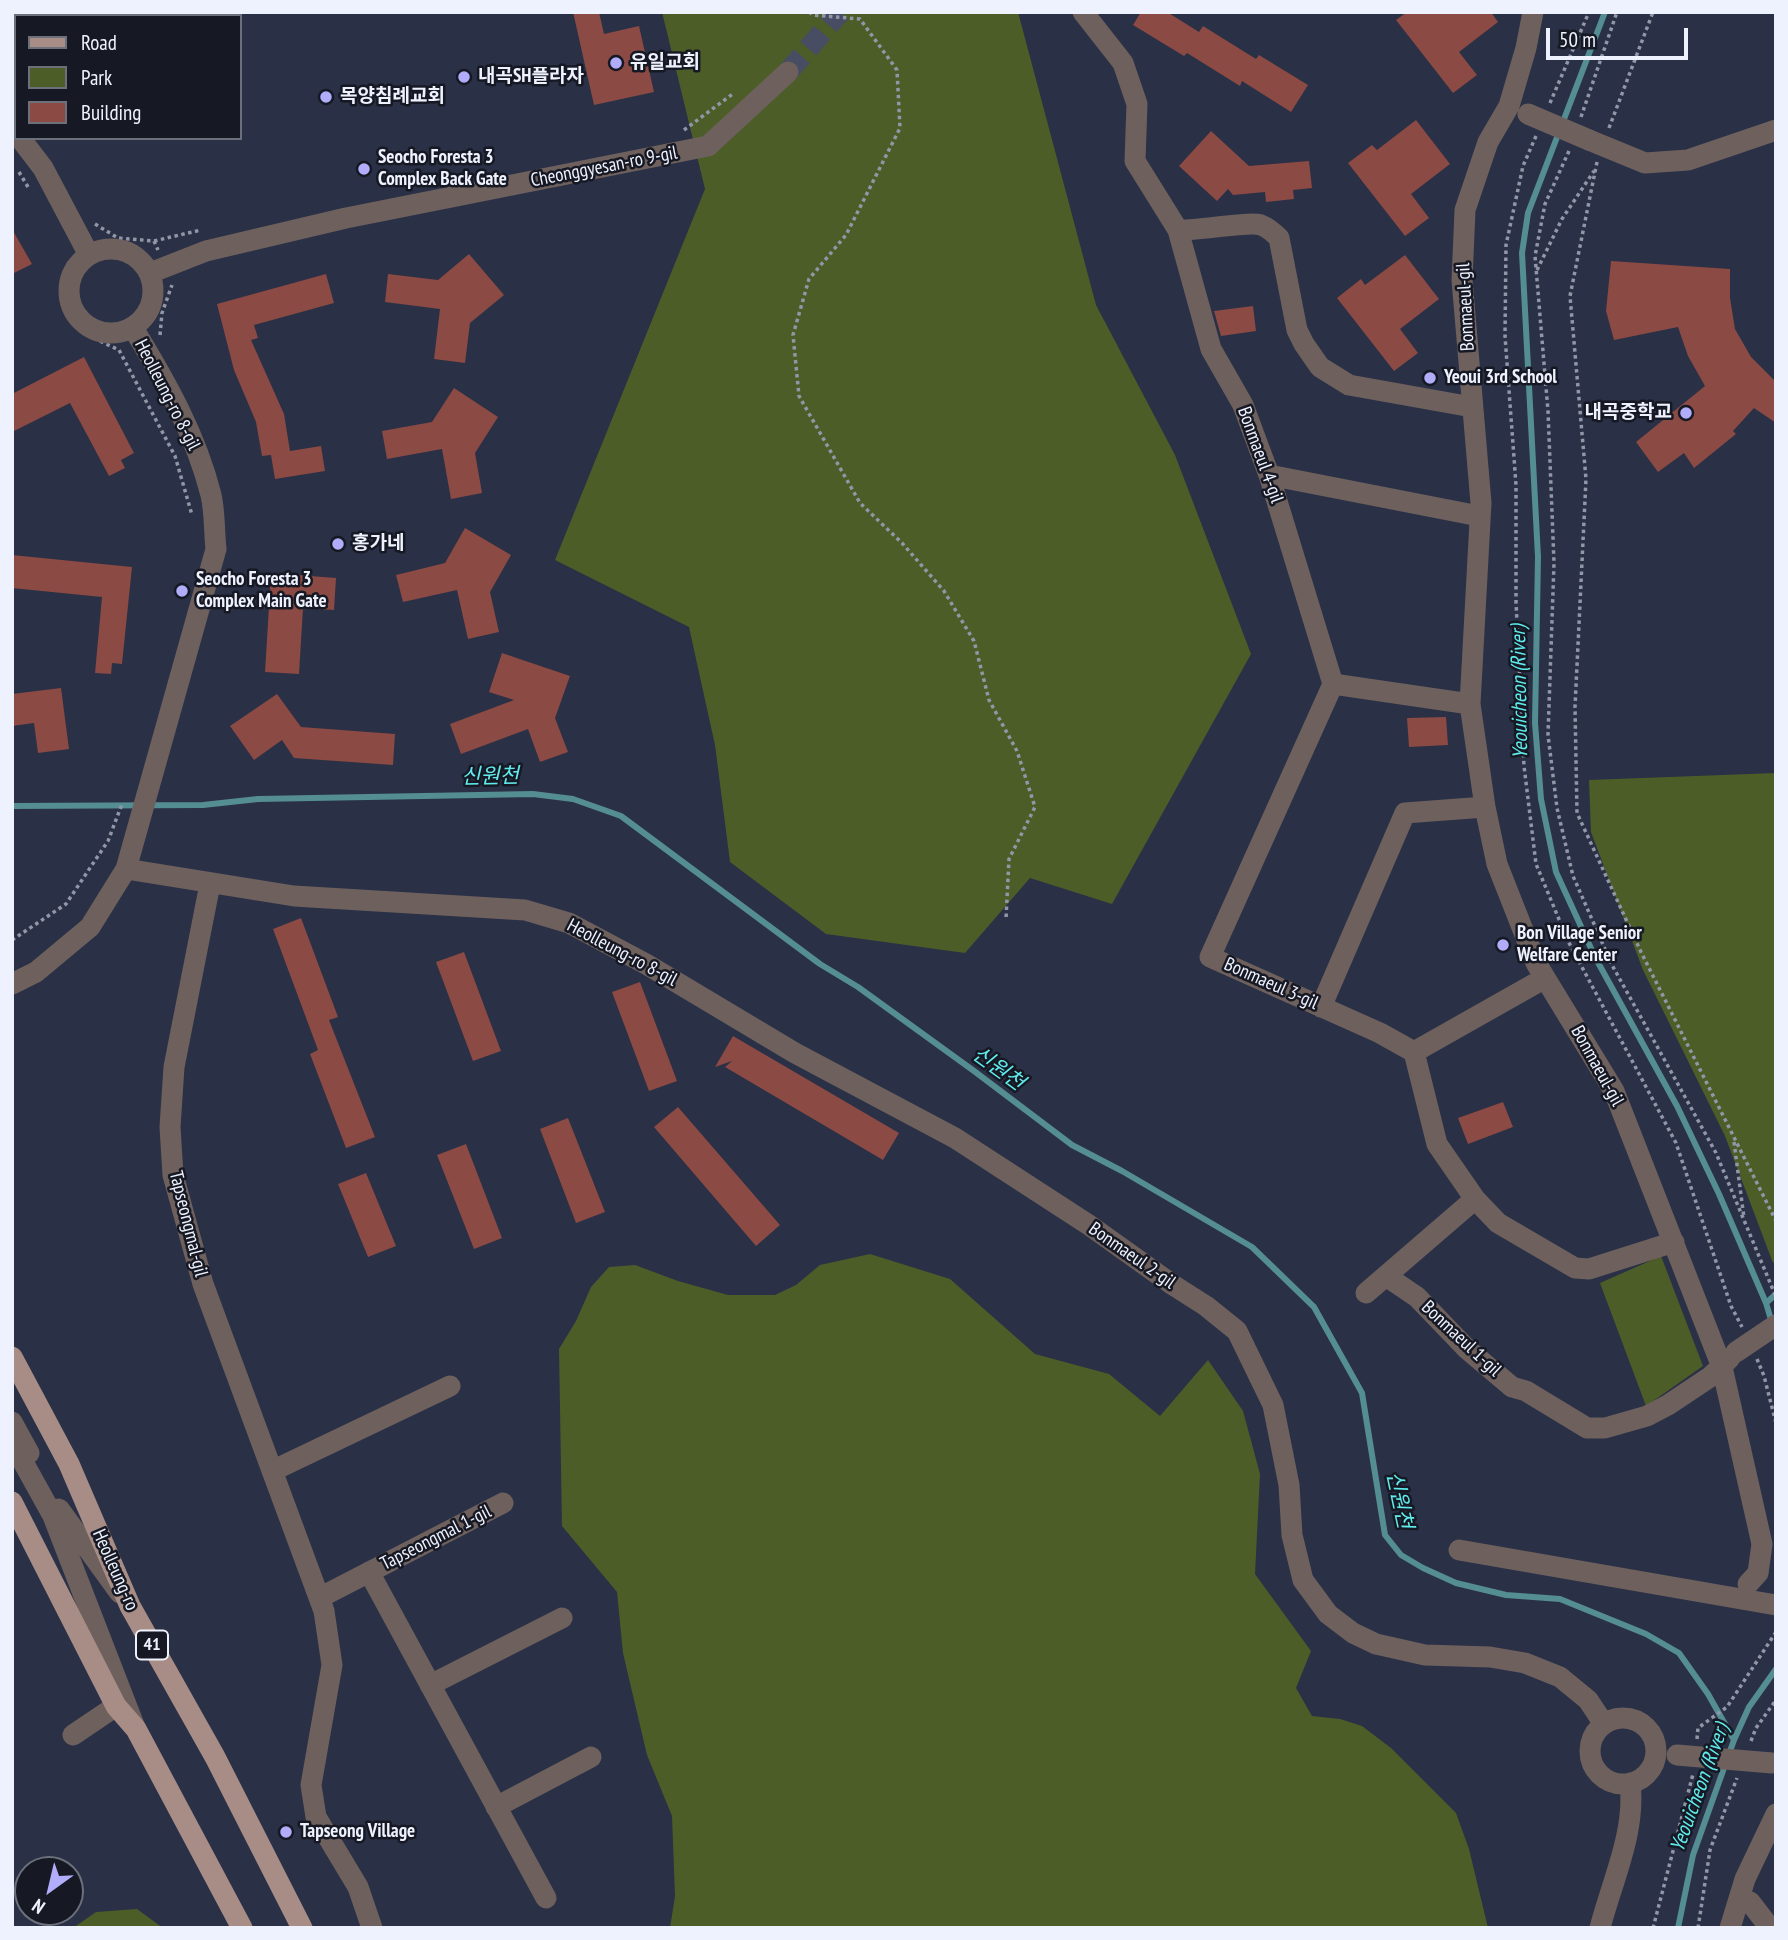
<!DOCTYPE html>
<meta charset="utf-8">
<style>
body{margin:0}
#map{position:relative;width:1788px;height:1940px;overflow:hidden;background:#2a3046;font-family:"PT Sans Narrow",sans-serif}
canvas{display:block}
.frame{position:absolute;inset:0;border:14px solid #eef2fe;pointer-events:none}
.legend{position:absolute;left:14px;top:14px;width:228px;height:126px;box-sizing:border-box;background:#161923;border:2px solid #6c707b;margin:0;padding:9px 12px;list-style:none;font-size:21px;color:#eef2fe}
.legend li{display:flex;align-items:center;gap:14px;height:35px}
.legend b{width:35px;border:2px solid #6c707b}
.north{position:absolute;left:14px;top:1856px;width:70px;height:70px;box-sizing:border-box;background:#161923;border:2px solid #6c707b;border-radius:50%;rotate:214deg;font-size:19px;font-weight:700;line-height:28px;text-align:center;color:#eef2fe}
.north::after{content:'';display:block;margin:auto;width:24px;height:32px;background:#b1adfa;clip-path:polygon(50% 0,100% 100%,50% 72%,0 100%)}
.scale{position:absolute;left:1546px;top:28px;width:142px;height:32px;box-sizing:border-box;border:4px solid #eef2fe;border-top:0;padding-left:9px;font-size:21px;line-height:24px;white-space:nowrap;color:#eef2fe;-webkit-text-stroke:5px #161923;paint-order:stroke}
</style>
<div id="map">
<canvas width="1788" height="1940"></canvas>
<div class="frame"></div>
<ul class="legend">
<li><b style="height:9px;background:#a88d87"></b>Road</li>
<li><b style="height:19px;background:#4d5d28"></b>Park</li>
<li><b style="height:19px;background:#8b4a43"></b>Building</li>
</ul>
<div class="north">N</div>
<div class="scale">50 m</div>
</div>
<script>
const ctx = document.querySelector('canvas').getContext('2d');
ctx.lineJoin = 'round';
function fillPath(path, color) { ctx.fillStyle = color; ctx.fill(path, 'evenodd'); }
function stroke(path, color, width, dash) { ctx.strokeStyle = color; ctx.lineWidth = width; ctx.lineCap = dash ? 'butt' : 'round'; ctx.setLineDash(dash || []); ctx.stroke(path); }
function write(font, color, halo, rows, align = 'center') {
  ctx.font = font + ' "PT Sans Narrow","Noto Sans KR",sans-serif'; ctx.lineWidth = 5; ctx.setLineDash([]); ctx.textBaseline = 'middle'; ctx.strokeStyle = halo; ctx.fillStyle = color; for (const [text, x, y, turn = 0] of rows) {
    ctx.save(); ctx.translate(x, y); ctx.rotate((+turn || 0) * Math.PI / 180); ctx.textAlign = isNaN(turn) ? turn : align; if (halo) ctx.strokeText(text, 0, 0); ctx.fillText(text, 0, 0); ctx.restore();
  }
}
const green = new Path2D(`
 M662,12h356l78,293 79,150 76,199 -139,250 -82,-26 -65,75 -139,-19 -96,-72 -15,-117 -26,-118 -134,-67 150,-371z
 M1776,773v488l-3,2 -48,-127 -82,-166 -52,-138 -2,-52z
 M870,1254l80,25 85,75 74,20 51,42 48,-56 35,51 17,63 -5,100 56,77 -15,37 16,28 28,3 22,7 29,22 65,65 13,36 19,79h-818l5,-32 -3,-80 -25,-61 -24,-102 -6,-61 -55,-66 -3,-177 17,-28 15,-34 18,-20 26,-2 43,16 50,14h47l21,-10 24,-20z
 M1661,1256l42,110 -57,40 -46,-123z
 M137,1909l26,19h-90l23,-16z`);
const stream = new Path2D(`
 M1605,12l-77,201 -6,40 16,304 -3,166 6,76 15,73 39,85 82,149 42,88 47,109 6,20
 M12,806l191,-1 55,-6 275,-5 40,5 48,17 199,148 38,23 116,84 98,74 50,26 130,76 62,60 48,86 23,142 16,20 22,13 33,15 50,12 54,4 86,35 33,19 29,41 26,46
 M1766,1303l10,-9
 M1678,1928l15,-73 41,-115 15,-33 27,-38`);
const building = new Path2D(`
 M573,12h26l5,22 35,-8 15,66 -60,13z
 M1141,12h26l32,20 4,-6 53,33 3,-4 49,30 -17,27 -49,-31 -2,5 -53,-33 -3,3 -51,-31z
 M1407,12h84l7,10 -39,30 18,23 -24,18 -57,-73z
 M1416,120l34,44 -39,30 18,24 -24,18 -57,-73 24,-18 5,5z
 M1211,131l38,35 60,-5 3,27 -19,2 1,9 -28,3 -1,-10 -32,3 -5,-6 -11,12 -38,-35z
 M12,229l20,35 -20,10z
 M469,254l35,41 -34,28 -5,40 -31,-4 6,-50 -55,-7 3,-28 50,6z
 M1405,255l34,44 -39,30 18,24 -24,18 -57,-73 24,-19 4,6z
 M1611,261l119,8v29l5,31 16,28 25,25v41l-22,-15 -21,23 3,3 -42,34 -10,-15 -26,19 -22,-30 69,-56 -17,-30 -10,-29 -64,13 -8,-29z
 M326,274l8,29 -80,22 4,13 -7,2 33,74 6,37 31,-5 4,25 -50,8 -4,-24 -9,1 -6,-34 -22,-52 -17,-66z
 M1253,306l3,25 -35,5 -7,-25z
 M84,357l50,96 -13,7 4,8 -16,8 -39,-73 -58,29v-38z
 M454,388l44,29 -23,36 7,40 -31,6 -9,-50 -55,10 -5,-28 50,-9z
 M465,528l46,27 -21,37 9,40 -31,7 -11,-49 -54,12 -7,-27 49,-12z
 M12,555l120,12 -10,97 -10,-1 -1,11 -16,-1 7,-76 -90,-9z
 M271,573l65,5 -2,32 -31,-2 -4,66 -34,-2z
 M502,653l68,23 -15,42 13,34 -28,10 -12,-33 -67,25 -11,-30 64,-24 -25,-8z
 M61,688l8,61 -31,4 -4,-30 -22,3v-32z
 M277,694l24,33 94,7 -2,31 -99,-7 -12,-18 -28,20 -24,-34z
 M1446,717l2,28 -39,2 -2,-29z
 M301,918l37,99 -9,3 46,117 -29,11 -36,-94 8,-4 -45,-121z
 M464,952l37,99 -28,10 -37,-99z
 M640,982l37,99 -28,10 -37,-99z
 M733,1036l166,97 -16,27 -158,-93 7,-6 -17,6z
 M1503,1102l10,25 -45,17 -10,-26z
 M678,1107l102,118 -24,21 -102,-119z
 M568,1118l37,94 -29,11 -36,-94z
 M466,1144l36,94 -28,11 -37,-94z
 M366,1173l30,73 -28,11 -30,-73z`);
const minorTunnel = new Path2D(`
 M788,72l52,-60`);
const path = new Path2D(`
 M809,12l4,3 47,4 37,51 3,58 -54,107 -37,44 -16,56 6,61 61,107 42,40 42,48 30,50 15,59 28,51 18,56 -26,52 -3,60
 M1550,103l39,-91
 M12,111l4,1
 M1581,117l36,-105
 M1609,128l44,-116
 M684,130l50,-37
 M1536,136l-13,30 -17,79 -1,91 11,149v117l8,164 12,98 32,77 108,202 55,163 11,21
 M1569,151l-24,53 -10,52 13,155 6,152 -6,172 9,73 16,68 39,89 104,188 60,144
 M1597,162l-27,134 16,183 -11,228 2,106 64,139 135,269
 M19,172l9,15
 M95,224l23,14 36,3 4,9
 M154,241l47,-11
 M69,262l-7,21 3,28 5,10 19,15 30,14 56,106 17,59
 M1537,270l25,-51 32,-48
 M160,335l2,-22 10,-28
 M12,940l54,-36 42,-63 14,-37
 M1734,1142l10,76
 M1757,1359l7,17 12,47
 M1697,1739l1,-11 29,-21 49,-75
 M1751,1741l5,-13 20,-28
 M1653,1928l40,-154
 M1698,1928l12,-78 27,-72`);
const minor = new Path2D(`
 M1083,12l40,51 14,41 -2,57 43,69 33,119 32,56 26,70 64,209
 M1533,12l-7,36 -17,58 -21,36 -23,68 -3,70 19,223 -11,201 15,103 12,57 39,99 78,128 108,276 40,177 -4,29 -10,11
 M20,138l23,30 46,87
 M1589,140l56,23 43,-3 88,-30
 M1178,230c19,1 71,-9 83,-5 8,3 13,8 18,13l18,92 7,14 16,23 29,18 123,22
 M69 291a42 42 0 1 1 84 0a42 42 0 1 1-84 0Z
 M150,273l56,-22 140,-33 362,-72 80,-74
 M1269,475l210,41
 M1470,704l-137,-20 -123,273 170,76 34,19 131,-74
 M126,869l168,27 231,14 44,13 77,41 149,89 160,85 134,87 84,60 33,21 31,25 36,74 16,80 3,50 11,45 25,34 25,19 23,11 49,11 65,2 35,6 35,14 28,23 16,24
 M210,884l-36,183 -4,60 3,48 30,109 121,327 8,54 -21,120 5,32 42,70 14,41
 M12,984l24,-12 54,-45 36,-58 90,-320c-2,-18 -1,-37 -5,-54 -15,-60 -46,-115 -78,-167
 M1321,1007l84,-194 80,-6
 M1414,1052l23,92 38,55 23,24 77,45 14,1 85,-27
 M1386,1276l31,21 50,52 45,38 14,4 61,37h18l42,-12 21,-11 42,-28 20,-19
 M1366,1293l109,-94
 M12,1422l17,31
 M12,1442l41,74 81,209
 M272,1471l178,-85
 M59,1509l61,84
 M1459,1550l317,55
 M369,1572l177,326
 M319,1598l184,-95
 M430,1685l132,-67
 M1590 1751a33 33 0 1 1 66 0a33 33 0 1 1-66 0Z
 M73,1735l43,-29
 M496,1807l95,-50
 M1739,1899l11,3 20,26
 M1600,1928c12,-47 36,-96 30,-145
 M1730,1928l15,-49 31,-65`);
const major = new Path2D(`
 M12,1357l57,107 61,142 85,151 87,171
 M12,1502l104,204 20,23 106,199`);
const minorBridge = new Path2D(`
 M1528,114l61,26
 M1736,1352l40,-27
 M1677,1755l95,8`);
const markers = [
 [616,63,7,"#b1adfa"],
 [464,77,7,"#b1adfa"],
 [326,97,7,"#b1adfa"],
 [364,169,7,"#b1adfa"],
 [1430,378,7,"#b1adfa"],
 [1686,413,7,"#b1adfa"],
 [338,544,7,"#b1adfa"],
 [182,591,7,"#b1adfa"],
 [1503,945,7,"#b1adfa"],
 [286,1832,7,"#b1adfa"]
];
const shields = [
 [152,1645,32]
];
const shieldNames = [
 ["41",152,1645]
];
const poiNames = [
 ["유일교회",630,63],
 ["내곡SH플라자",478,77],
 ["목양침례교회",340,97],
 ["Seocho Foresta 3",378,158],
 ["Complex Back Gate",378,180],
 ["Yeoui 3rd School",1444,378],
 ["내곡중학교",1672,413,"right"],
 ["홍가네",352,544],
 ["Seocho Foresta 3",196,580],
 ["Complex Main Gate",196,602],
 ["Bon Village Senior",1517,934],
 ["Welfare Center",1517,956],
 ["Tapseong Village",300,1832]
];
const streetNames = [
 ["Cheonggyesan-ro 9-gil",604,167,-11],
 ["Bonmaeul-gil",1466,307,-93],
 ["Heolleung-ro 8-gil",167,395,63],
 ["Bonmaeul 4-gil",1260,455,70],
 ["Heolleung-ro 8-gil",622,953,28],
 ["Bonmaeul 3-gil",1271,984,24],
 ["Bonmaeul-gil",1597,1066,61],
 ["Tapseongmal-gil",188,1224,76],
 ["Bonmaeul 2-gil",1132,1256,35],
 ["Bonmaeul 1-gil",1461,1339,43],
 ["Tapseongmal 1-gil",436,1538,-27],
 ["Heolleung-ro",115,1570,66]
];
const waterNames = [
 ["Yeouicheon (River)",1520,692,-91],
 ["신원천",490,777,-1],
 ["신원천",998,1069,36],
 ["신원천",1399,1500,78],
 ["Yeouicheon (River)",1700,1788,-70]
];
fillPath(green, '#4d5d28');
stroke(stream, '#548d92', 6);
fillPath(building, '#8b4a43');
stroke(minorTunnel, '#474d62', 21, [21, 10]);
stroke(path, '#9297a8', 3.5, [3.5, 3.5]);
stroke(minor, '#6d605d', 21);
stroke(major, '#a88d87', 21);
stroke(minorBridge, '#6d605d', 21);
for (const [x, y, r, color] of markers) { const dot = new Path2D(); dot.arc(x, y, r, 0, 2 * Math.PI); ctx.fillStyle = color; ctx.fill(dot); stroke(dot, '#161923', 2.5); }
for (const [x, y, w] of shields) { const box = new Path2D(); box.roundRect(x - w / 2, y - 14.5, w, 29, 5); ctx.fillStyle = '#161923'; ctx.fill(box); stroke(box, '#eef2fe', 2); }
write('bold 18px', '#eef2fe', null, shieldNames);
write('bold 19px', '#eef2fe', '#161923', poiNames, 'left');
write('19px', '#eef2fe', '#161923', streetNames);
write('italic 21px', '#60ecee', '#161923', waterNames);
</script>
